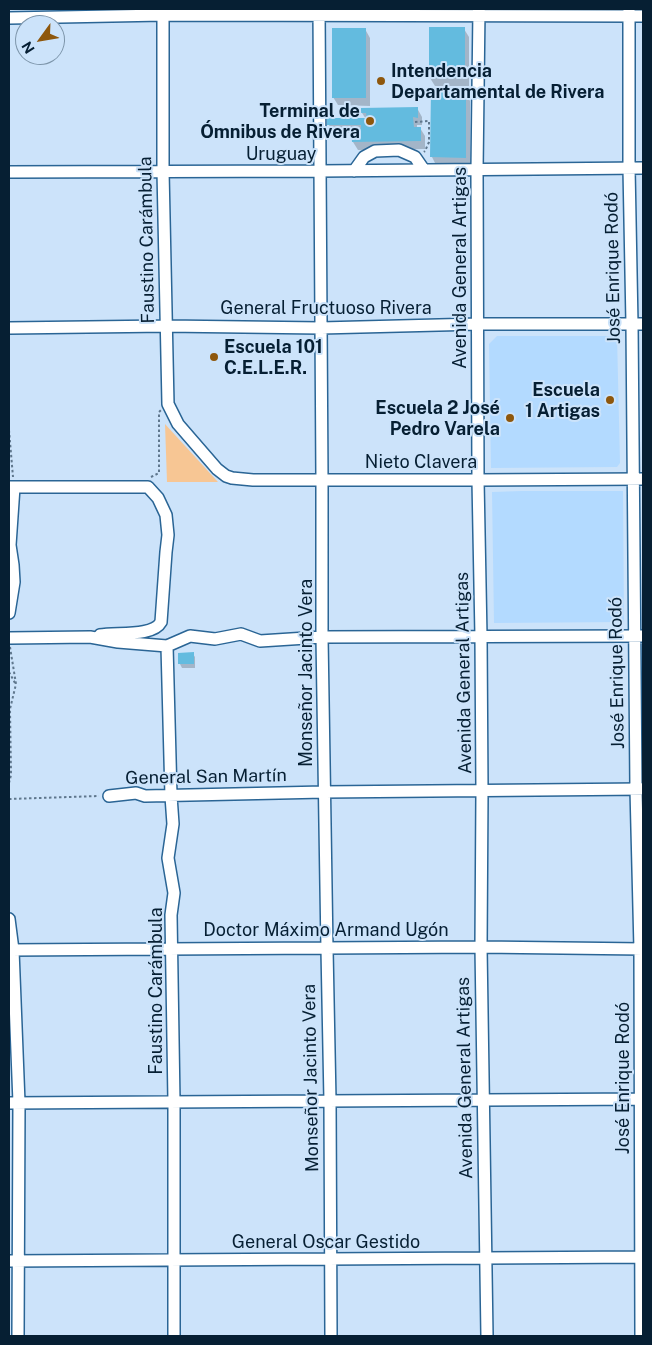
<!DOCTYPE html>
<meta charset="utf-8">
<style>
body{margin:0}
#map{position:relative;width:652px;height:1345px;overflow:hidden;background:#cce3fa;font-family:"Public Sans",sans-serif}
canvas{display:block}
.frame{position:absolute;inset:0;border:10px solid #061f33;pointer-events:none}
.north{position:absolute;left:15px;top:15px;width:50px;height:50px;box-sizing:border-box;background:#cce3fa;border:1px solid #7d95aa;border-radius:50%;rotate:238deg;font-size:14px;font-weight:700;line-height:20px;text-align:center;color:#061f33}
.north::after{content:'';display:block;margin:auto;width:18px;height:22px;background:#8e570c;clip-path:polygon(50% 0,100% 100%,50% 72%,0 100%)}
</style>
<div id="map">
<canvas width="652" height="1345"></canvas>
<div class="frame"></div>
<div class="north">N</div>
</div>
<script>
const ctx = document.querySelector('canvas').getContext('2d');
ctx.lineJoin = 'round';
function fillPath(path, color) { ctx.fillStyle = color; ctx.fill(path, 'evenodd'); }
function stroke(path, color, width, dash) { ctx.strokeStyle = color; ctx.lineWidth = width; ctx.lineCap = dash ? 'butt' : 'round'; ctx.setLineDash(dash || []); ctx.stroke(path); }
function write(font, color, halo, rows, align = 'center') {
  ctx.font = font + ' "Public Sans",sans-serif'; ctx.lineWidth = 4; ctx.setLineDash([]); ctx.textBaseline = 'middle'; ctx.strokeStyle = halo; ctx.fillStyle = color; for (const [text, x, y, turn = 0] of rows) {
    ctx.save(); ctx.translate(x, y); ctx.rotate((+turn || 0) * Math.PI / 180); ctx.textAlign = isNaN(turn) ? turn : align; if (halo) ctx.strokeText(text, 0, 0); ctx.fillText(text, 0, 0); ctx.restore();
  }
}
const built = new Path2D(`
 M497,336h120l3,127 -3,4 -126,1 -2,-124z
 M522,491h101l1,131 -130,1 -2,-131z`);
const green = new Path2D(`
 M165,424l53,58h-51z`);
const shadow = new Path2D(`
 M365,29l5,9v68l-32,-1 -5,-8z
 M464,29l5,8v49h-34l-5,-8z
 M466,93l4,8v64h-34l-4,-8z
 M417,108l5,9v8h-5v3h3l5,8v13l-67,1 -5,-8v-9h-20l-4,-8 37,-6 -4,-6z
 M179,654h14l2,3v11h-13l-2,-4z`);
const building = new Path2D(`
 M429,27h36v51h-36z
 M332,28h34v70h-34z
 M431,91l35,1v66l-36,-1z
 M418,107v11l-5,-1 1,10h7v14l-69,1 -1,-14h10v-3h-34v-7h40l-1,-5h-5v-5z
 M194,652v12h-16v-11z`);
const path = new Path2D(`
 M415,122l14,-1v21l-4,9 -1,1
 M9,430l4,47
 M151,477l8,-4v-61l2,-2
 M9,672l6,11
 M9,783l2,-8 -1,-66 6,-25 -6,-37
 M9,799l90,-3`);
const minor = new Path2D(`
 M163,9v162l5,233 10,20 39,45 9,7 6,2 21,2h225l165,-1
 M319,9l3,471v157l5,312 3,152 1,235
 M479,9l-2,161 1,310 3,157 1,154 -1,156 6,389
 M629,9v159l3,156 4,465 4,160 1,387
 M9,18l154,-3 480,1
 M354,171l10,-14 11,-6 24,-1 16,7 9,13
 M9,172l311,-1 323,-3
 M9,328l157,-2 155,2 157,-4h165
 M9,487h139l10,11 8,17 2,20 -2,17 -5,70c-8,15 -45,10 -61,13
 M9,613l5,-31 -1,-17 -3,-20 4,-58
 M9,638l81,-1 28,5 49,4 23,-10 25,3 26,-5 19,7 62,-4 321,-1
 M167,646l4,150 2,28 -5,34 6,35 -3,22 3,187v234
 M109,796l27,-3 9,3 179,-4 319,-3
 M9,919l4,31 6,153 -1,233
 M9,950l472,-3 162,2
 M9,1103l634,-4
 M9,1261l634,-4`);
const markers = [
 [381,81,5,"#8e570c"],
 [370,121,5,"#8e570c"],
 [214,357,5,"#8e570c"],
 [610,400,5,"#8e570c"],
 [510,418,5,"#8e570c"]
];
const poiNames = [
 ["Intendencia",391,71,"left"],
 ["Departamental de Rivera",391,92,"left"],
 ["Terminal de",360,111],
 ["Ómnibus de Rivera",360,132],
 ["Escuela 101",224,347,"left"],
 ["C.E.L.E.R.",224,368,"left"],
 ["Escuela",600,390],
 ["1 Artigas",600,411],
 ["Escuela 2 José",500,408],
 ["Pedro Varela",500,429]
];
const streetNames = [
 ["Uruguay",281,154],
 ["Faustino Carámbula",147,240,-91],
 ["Avenida General Artigas",460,268,-90],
 ["José Enrique Rodó",613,268,-91],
 ["General Fructuoso Rivera",326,308],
 ["Nieto Clavera",421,462],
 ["Monseñor Jacinto Vera",306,673,-90],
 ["Avenida General Artigas",464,673,-91],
 ["José Enrique Rodó",617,673,-91],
 ["General San Martín",206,777,-1],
 ["Doctor Máximo Armand Ugón",326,930],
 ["Faustino Carámbula",156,991,-90],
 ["Monseñor Jacinto Vera",311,1078,-91],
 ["Avenida General Artigas",465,1078,-91],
 ["José Enrique Rodó",623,1078,-90],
 ["General Oscar Gestido",326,1242]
];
fillPath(built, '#b3daff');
fillPath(green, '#f7c694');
fillPath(shadow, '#0003');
fillPath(building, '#63bbdf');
stroke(minor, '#2a6595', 14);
stroke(path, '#5f778d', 2, [2.5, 2.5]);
stroke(minor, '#fff', 11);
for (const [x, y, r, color] of markers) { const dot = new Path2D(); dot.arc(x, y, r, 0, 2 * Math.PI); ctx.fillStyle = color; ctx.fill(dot); stroke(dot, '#cce3fa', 2); }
write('bold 18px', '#061f33', '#cce3fa', poiNames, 'right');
write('18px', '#061f33', '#cce3fa', streetNames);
</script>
